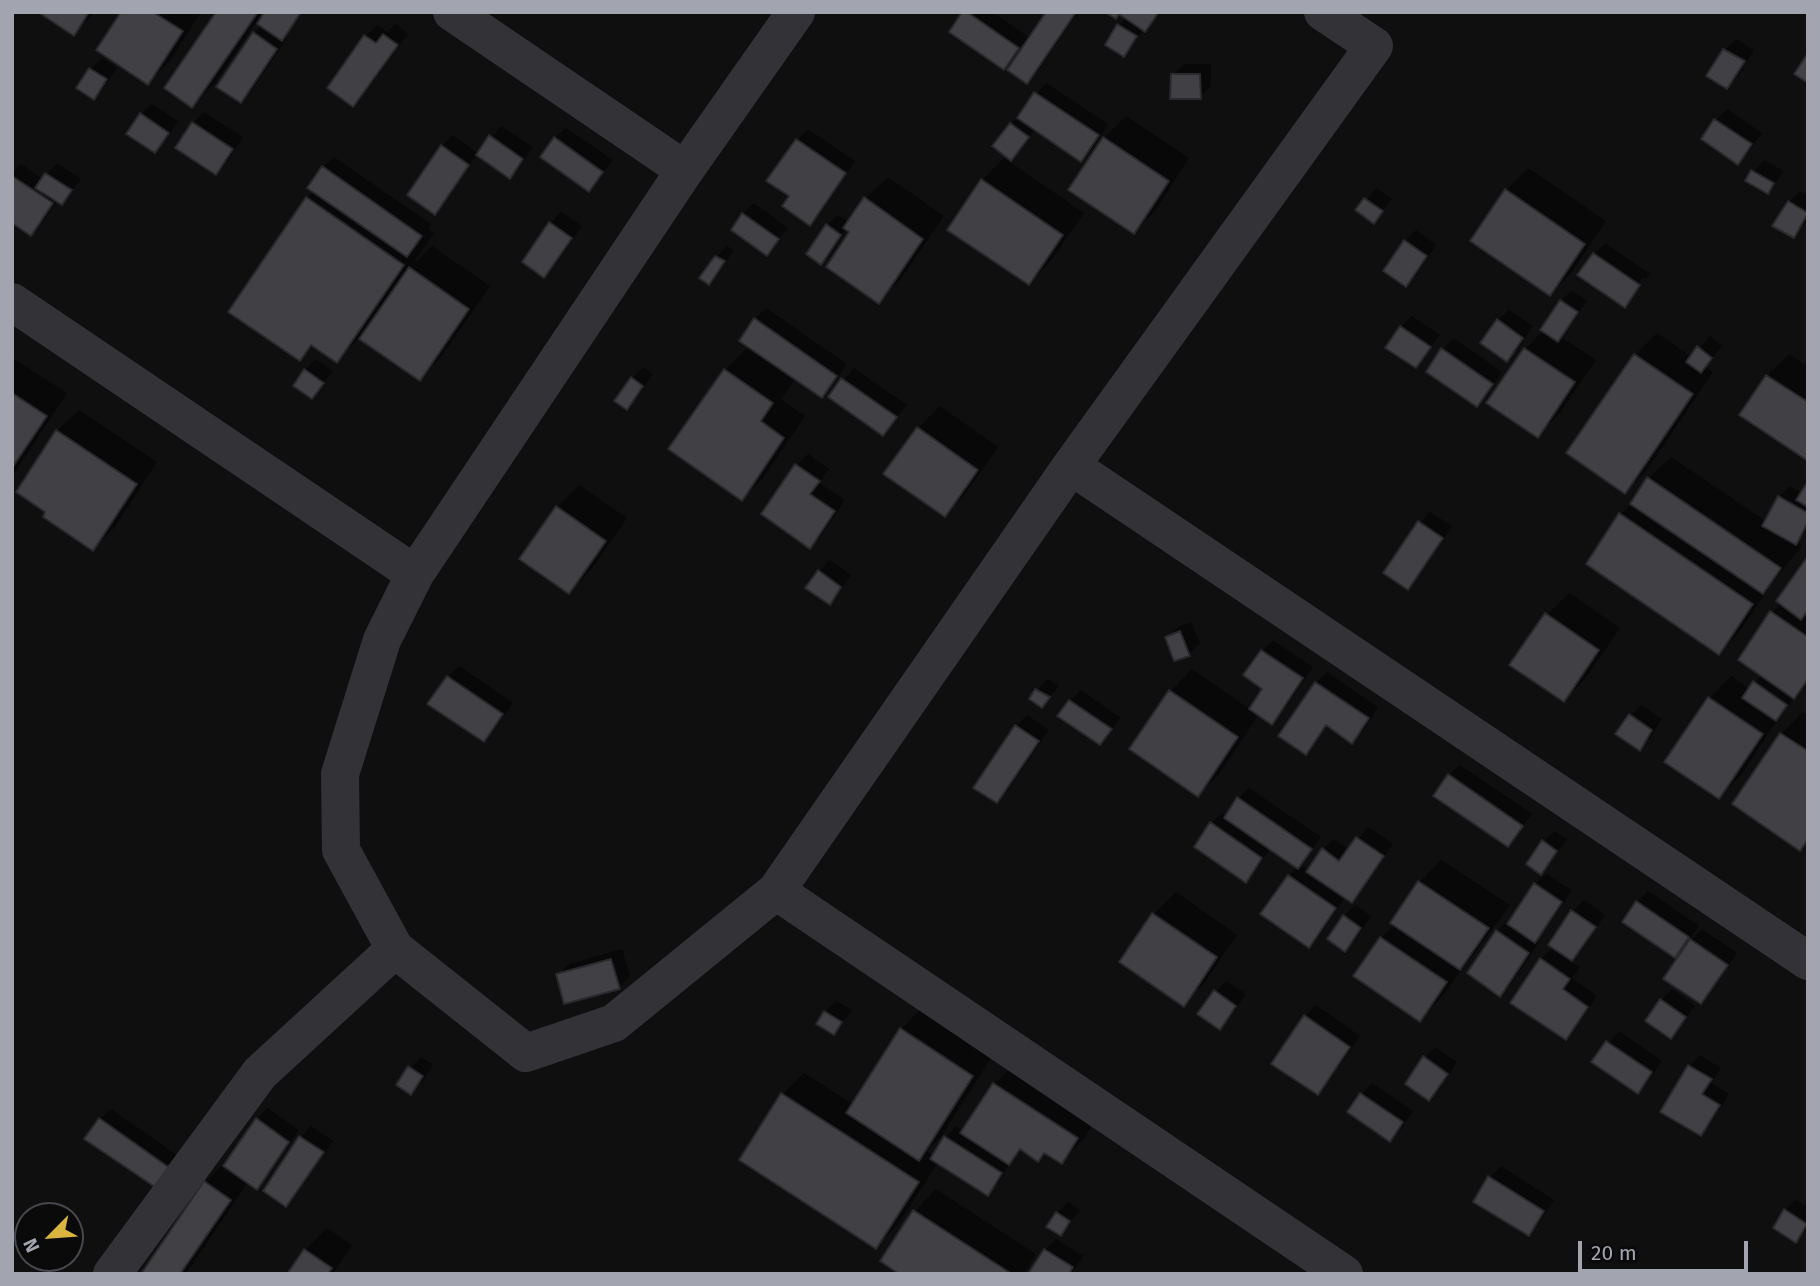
<!DOCTYPE html>
<style>
body{margin:0}
#map{position:relative;width:1820px;height:1286px;overflow:hidden;background:#0f0f10;font-family:"Fira Sans",sans-serif}
canvas{display:block}
.frame{position:absolute;inset:0;border:14px solid #a2a5af;pointer-events:none}
.north{position:absolute;left:14px;top:1202px;width:70px;height:70px;box-sizing:border-box;background:#0a0a0b;border:2px solid #47484d;border-radius:50%;rotate:245deg;font-size:19px;font-weight:700;line-height:28px;text-align:center;color:#a2a5af}
.north::after{content:'';display:block;margin:auto;width:24px;height:32px;background:#d9b53f;clip-path:polygon(50% 0,100% 100%,50% 72%,0 100%)}
.scale{position:absolute;left:1578px;top:1241px;width:170px;height:32px;box-sizing:border-box;border:4px solid #a2a5af;border-top:0;padding-left:9px;font-size:21px;line-height:24px;white-space:nowrap;color:#a2a5af;-webkit-text-stroke:5px #0a0a0b;paint-order:stroke}
</style>
<div id="map">
<canvas width="1820" height="1286"></canvas>
<div class="frame"></div>
<div class="north">N</div>
<div class="scale">20 m</div>
</div>
<script>
const ctx = document.querySelector('canvas').getContext('2d');
ctx.lineJoin = 'round';
function fillPath(path, color) { ctx.fillStyle = color; ctx.fill(path, 'evenodd'); }
function stroke(path, color, width, dash) { ctx.strokeStyle = color; ctx.lineWidth = width; ctx.lineCap = dash ? 'butt' : 'round'; ctx.setLineDash(dash || []); ctx.stroke(path); }
const shadow = new Path2D(`
 M41,12h54l-22,22z
 M123,12h78l-31,49 -22,21z
 M218,12h85l-19,24 3,2 -35,52 -11,11 13,-68 8,-8 -5,-4 -43,63 -22,22z
 M964,12h29l37,26 18,-26h30l-40,59 -11,11 -6,-30 -1,-1 -17,16z
 M1108,12h55l-19,17 -21,26 -16,-10 12,-20 8,-8 -7,-5z
 M396,24l12,10 -44,60 -11,11 13,-69 11,-11 10,7z
 M1736,39l18,11 -16,26 -11,11 -2,-37z
 M102,58l15,10 -13,19 -10,10 -16,-9 13,-19z
 M1184,64h27v22l-11,11 -27,-22z
 M1046,83l62,41 -16,25 -11,11 -45,-31 -25,29v-34z
 M152,104l26,17 -12,19 -11,11 -14,-37z
 M1727,109l35,24 -13,19 -11,11 -35,-24 13,-19z
 M204,112l39,25 -16,25 -11,11 -23,-50z
 M1126,116l63,42 -33,52 -22,22 -30,-94z
 M501,126l32,21 -13,19 -10,11 -33,-23 -32,47 -11,11 8,-66 11,-11 26,19z
 M566,128l47,32 -24,29 -34,-51z
 M808,129l47,32 -34,52 -11,10 -18,-27 5,-56z
 M334,157l97,67 -3,5 6,4 -19,27 2,1 15,-15 58,40 -49,71 -22,22 -59,-42 -23,24 -23,-17 -14,14 7,-160 7,-7 9,-24z
 M1004,158l80,55 -33,48 -22,22 -47,-103z
 M1764,160l20,11 -16,21 -20,-12z
 M57,163l24,16 -19,24 -5,-3 -15,23 -11,11 -19,-13v-48l9,-9 22,15z
 M1528,168l78,53 -34,51 -22,22 -44,-104z
 M888,177l56,39 -44,64 -21,21 -27,-69 -5,-4 -15,24 -11,11 6,-38 11,-10 11,7 17,-24z
 M1376,188l16,11 -18,23 -16,-12z
 M1800,191l8,5v24l-14,16 -5,-34z
 M754,203l34,25 -21,26 -24,-40z
 M561,212l21,14 -27,39 -11,11 -19,-14 26,-39z
 M1416,230l20,15 -19,29 -11,11 -1,-44z
 M1605,243l45,31 -4,5 -3,-2 -12,19h3l-10,10 -30,-52z
 M727,246l7,4 -15,22 -10,11 7,-26z
 M1572,290l15,11 -26,36 35,23 -37,54 -22,22 -12,-87 19,-19 17,-29z
 M766,308l81,56 -15,21 -10,11 -26,-18 -15,21 24,17 -41,61 -22,22 -17,-129 24,-24 -8,-5 14,-22z
 M1509,310l24,16 -15,23 -11,10 -9,-39z
 M1412,316l28,19 -25,31 -14,-39z
 M1657,333l35,24 18,-21 12,10 -17,20 8,6 -66,98 -22,22 10,-137z
 M1454,338l48,34 -14,21 -11,11 -49,-33 15,-22z
 M1789,354l19,12v93l-67,-44 26,-39z
 M13,358l54,35 -55,84v-118z
 M316,359l17,12 -21,26 -7,-27z
 M643,367l10,7 -16,23 -11,11 6,-30z
 M854,368l53,37 -24,29 -53,-37z
 M940,406l58,41 -32,46 -21,22 -27,-87z
 M79,410l78,52 -42,65 -22,22 -36,-118z
 M808,454l21,15 -10,14 26,17 -24,36 -11,11 -13,-82z
 M1671,457l95,64 13,-24 11,-11 12,7 6,-8v44l-12,13 6,4 -28,34 -34,51 -21,22 -98,-139 13,-13 15,-23z
 M579,485l48,33 -36,52 -22,22 -12,-85z
 M1430,512l22,14 -34,51 -11,11 13,-65z
 M1808,559v124l-25,28 -42,64 -22,22 -9,-99 21,-22 19,13 12,-14 10,-62 9,-10z
 M830,560l21,15 -11,16 -11,11 -10,-31z
 M1569,593l51,35 -34,50 -22,22 -17,-85z
 M1191,622l9,21 -11,11 -22,-16 11,-11z
 M1273,640l40,27 -31,45 -11,10 -12,-8 -39,59 -22,22 -27,-104 21,-22 59,41 14,-22 -3,-37z
 M459,666l54,37 -19,26 -10,11 -36,-63z
 M1327,672l51,35 -15,24 -11,10 -24,-17 -23,29 -25,-17 36,-53z
 M1048,679l11,7 -17,20 -11,-8z
 M1081,690l40,28 -21,25 -30,-42z
 M1641,705l21,14 -12,19 -11,10 -9,-32z
 M1803,712l5,3v125l-8,9 -65,-45 46,-70z
 M1027,715l22,15 -41,60 -11,11 19,-75z
 M1460,765l72,49 -24,31 -59,-70z
 M1249,788l72,49 -21,28 9,6 14,-22 11,-10 15,11 19,-23 25,17 -31,46 -10,11 -7,-4 -25,38 -11,11 -20,-70 9,-10 -27,-19 -15,23 -11,11 -34,-58 11,-10 5,3 11,-17z
 M1554,831l13,8 -16,23 -11,11 3,-31z
 M1441,860l69,45 -69,93 -22,22 -63,-45 25,-37 14,-14 -3,-2 28,-40z
 M1546,874l26,16 -27,40 -10,9 4,3 -28,42 -11,10 -31,-21 29,-42 10,-11 2,1 25,-37z
 M1648,891l51,35 -9,13 1,1 11,-11 35,24 -26,38 -11,11 -21,-43 -55,-38 13,-19z
 M1176,892l61,43 -32,47 -22,22 -62,-43 33,-47z
 M1584,900l21,15 -22,33 -13,13 10,6 -8,11 25,18 -21,31 -11,11 -24,-79 13,-13 19,-35z
 M1355,905l16,11 -15,23 -11,10 -1,-33z
 M622,949l8,27 -11,11 -61,-12 11,-11z
 M1226,981l20,13 -15,22 -11,11 -5,-35z
 M1672,989l23,17 -24,30 -10,-36z
 M836,1001l16,9 -19,23 -8,-21z
 M1316,1005l44,31 -32,46 -11,11 -12,-77z
 M923,1007l71,46 -53,84 -15,14 8,5 12,-19 10,-11 8,5 30,-47 22,-21 82,53 -15,24 -22,22 -15,-10 -8,7 -15,-10 -12,12 -13,22 -11,10 -49,-31 -40,63 -22,21 -94,-151 22,-22 50,32 47,-76z
 M1619,1031l43,30 -14,20 -11,11 -43,-30z
 M1435,1047l22,15 -17,26 -11,11 -4,-42z
 M1700,1055l21,13 -10,15 18,11 -18,29 -11,11 -37,-23 27,-45z
 M421,1057l12,8 -11,17 -11,11 -1,-25z
 M1372,1083l41,28 -12,18 -11,10 -28,-45z
 M268,1108l31,22 -32,47 -11,10 -8,-5 -62,92h-43l62,-92 22,-21 30,-42z
 M111,1109l73,51 -13,18 -71,-59z
 M311,1126l22,15 -37,53 -11,11 16,-68z
 M1501,1166l53,34 -15,23 -11,10 -38,-56z
 M936,1189l100,65 -12,20h-122l-20,-13 33,-50z
 M1796,1200l12,7v21l-12,12 -11,-30z
 M1068,1202l12,8 -20,24 -3,-21z
 M327,1228l25,17 -19,29h-44l16,-24z
 M1056,1239l27,17 -12,18h-41l15,-24z`);
const building = new Path2D(`
 M38,12h51l-15,24z
 M121,12h32l30,19 -35,54 -52,-35z
 M216,12h42l-66,96 -28,-20z
 M264,12h37l-19,29 -25,-17z
 M962,12h5l52,36 -15,22 -55,-38z
 M1046,12h30l-49,72 -20,-14z
 M1105,12h54l-14,20 -26,-18 -3,5z
 M1117,24l20,12 -13,21 -19,-12z
 M253,32l24,17 -36,54 -25,-16z
 M383,34l15,11 -45,62 -26,-19 37,-53 12,8z
 M1723,49l22,12 -18,28 -21,-13z
 M1808,53v30l-14,-9z
 M89,68l18,11 -13,21 -18,-12z
 M1171,74h29l1,25h-31z
 M1034,92l65,43 -18,27 -64,-44z
 M140,113l29,20 -14,20 -29,-19z
 M1714,119l38,25 -14,21 -37,-26z
 M192,122l41,27 -17,26 -41,-27z
 M1010,123l19,14 -18,24 -19,-15z
 M489,135l34,24 -13,20 -34,-24z
 M554,137l49,35 -14,20 -49,-35z
 M1103,137l66,44 -35,53 -66,-44z
 M796,139l50,34 -36,53 -28,-20 7,-10 -23,-15z
 M441,145l28,20 -34,50 -28,-20z
 M322,166l100,70 -15,21 -100,-69z
 M1751,170l23,13 -6,11 -23,-13z
 M45,173l27,17 -10,15 -27,-17z
 M12,176l41,27 -22,33 -19,-13z
 M981,179l82,56 -34,50 -82,-55z
 M1505,189l80,55 -35,52 -80,-55z
 M306,197l98,68 -67,98 -26,-18 -11,16 -72,-49z
 M864,197l59,42 -44,65 -53,-37 23,-35 -6,-4z
 M1364,198l19,13 -9,13 -19,-14z
 M1788,201l20,12 -14,25 -22,-12z
 M742,213l37,26 -12,17 -36,-26z
 M549,222l23,16 -28,40 -22,-16z
 M826,224l15,11 -20,30 -15,-11z
 M1404,240l23,16 -21,31 -23,-16z
 M1593,253l47,32 -15,23 -48,-33z
 M715,256l10,5 -16,24 -10,-7z
 M409,267l60,42 -49,72 -61,-42z
 M1560,300l18,12 -20,30 -18,-12z
 M754,318l83,58 -15,22 -83,-57z
 M1497,319l26,19 -16,24 -27,-19z
 M1400,326l31,21 -15,21 -31,-20z
 M1697,346l15,12 -11,15 -15,-11z
 M1441,348l52,36 -16,23 -51,-35z
 M1524,348l51,34 -37,56 -52,-35z
 M1634,354l59,40 -68,100 -59,-41z
 M304,369l20,14 -12,16 -19,-13z
 M724,369l49,34 -12,18 23,17 -42,63 -74,-52z
 M1766,375l42,27v59l-69,-46z
 M631,377l12,9 -16,24 -13,-9z
 M841,378l56,39 -14,19 -55,-39z
 M12,393l35,23 -35,52z
 M917,427l61,43 -33,47 -62,-43z
 M56,430l81,54 -44,67 -50,-34 2,-5 -29,-20z
 M795,464l25,17 -10,13 25,17 -25,38 -49,-35z
 M1647,477l134,91 -18,26 -133,-90z
 M1808,481v26l-12,-7z
 M1778,496l30,17v9l-12,23 -34,-19z
 M556,506l50,35 -37,53 -50,-35z
 M1619,513l134,91 -34,51 -133,-91z
 M1418,521l25,17 -35,52 -25,-17z
 M1808,556v54l-7,10 -25,-19z
 M818,570l23,17 -11,18 -25,-17z
 M1770,611l38,26v42l-14,20 -56,-39z
 M1545,613l54,37 -35,52 -55,-37z
 M1180,631l10,25 -16,5 -9,-24z
 M1261,650l42,28 -31,47 -23,-16 13,-20 -19,-14z
 M447,676l56,38 -19,28 -57,-38z
 M1753,681l34,24 -11,16 -34,-23z
 M1315,682l54,36 -17,26 -26,-19 -20,30 -28,-19z
 M1035,689l15,8 -8,11 -13,-9z
 M1169,690l69,47 -40,60 -69,-48z
 M1708,697l55,37 -44,65 -55,-37z
 M1069,700l43,29 -12,16 -43,-29z
 M1629,714l23,16 -12,21 -25,-17z
 M1015,725l24,16 -42,62 -24,-15z
 M1780,733l28,18v88l-8,12 -68,-47z
 M1448,774l75,52 -15,21 -75,-51z
 M1237,797l75,52 -14,20 -74,-51z
 M1210,822l52,36 -16,25 -52,-36z
 M1356,837l28,19 -32,47 -46,-31 16,-24 17,13z
 M1542,840l15,11 -16,24 -15,-11z
 M1288,875l48,33 -27,40 -49,-34z
 M1418,881l71,47 -29,42 -70,-47z
 M1534,883l28,19 -27,41 -28,-19z
 M1636,901l53,36 -14,21 -53,-36z
 M1571,910l25,17 -24,34 -24,-16z
 M1152,913l65,44 -33,50 -65,-45z
 M1343,915l18,13 -16,24 -18,-13z
 M1496,930l33,23 -29,44 -33,-24z
 M1380,937l67,45 -27,40 -67,-46z
 M1690,939l38,26 -27,39 -38,-25z
 M1540,958l30,21 -7,10 25,18 -22,33 -56,-37z
 M611,959l9,30 -56,15 -8,-30z
 M1214,990l22,16 -16,24 -23,-16z
 M1660,999l26,18 -15,22 -26,-18z
 M824,1011l18,11 -8,13 -18,-11z
 M1304,1015l46,32 -32,48 -47,-31z
 M900,1028l73,48 -54,85 -73,-48z
 M1606,1041l46,31 -14,22 -47,-32z
 M1423,1056l25,18 -19,27 -24,-17z
 M1688,1065l24,14 -10,15 18,11 -19,31 -41,-24z
 M408,1066l15,10 -12,19 -15,-10z
 M993,1083l85,55 -16,26 -18,-11 -6,9 -18,-13 -11,16 -49,-32z
 M781,1093l138,89 -43,67 -137,-89z
 M1360,1093l43,29 -13,20 -43,-30z
 M99,1118l75,53 -13,20 -77,-52z
 M256,1118l33,24 -32,48 -34,-24z
 M299,1136l25,16 -38,55 -23,-16z
 M944,1136l58,37 -14,23 -58,-37z
 M1488,1176l56,35 -15,25 -56,-34z
 M204,1181l27,19 -51,74h-39z
 M1784,1209l23,15 -11,19 -23,-15z
 M913,1210l99,64h-113l-19,-13z
 M1056,1212l14,9 -9,15 -15,-9z
 M304,1249l28,19 -4,6h-41z
 M1044,1249l29,18 -4,7h-41z`);
const street = new Path2D(`
 M452,12l233,158
 M12,302l403,272 270,-404 111,-158
 M1071,466l737,495
 M776,891l568,383
 M395,949l-54,-99 -1,-76 42,-134 33,-66
 M112,1274l148,-201 135,-124 131,104 88,-30 162,-132 295,-425 303,-420 -51,-34`);
fillPath(shadow, '#0007');
fillPath(building, '#414145');
stroke(building, '#2a292c', 2);
stroke(street, '#333337', 38);
</script>
